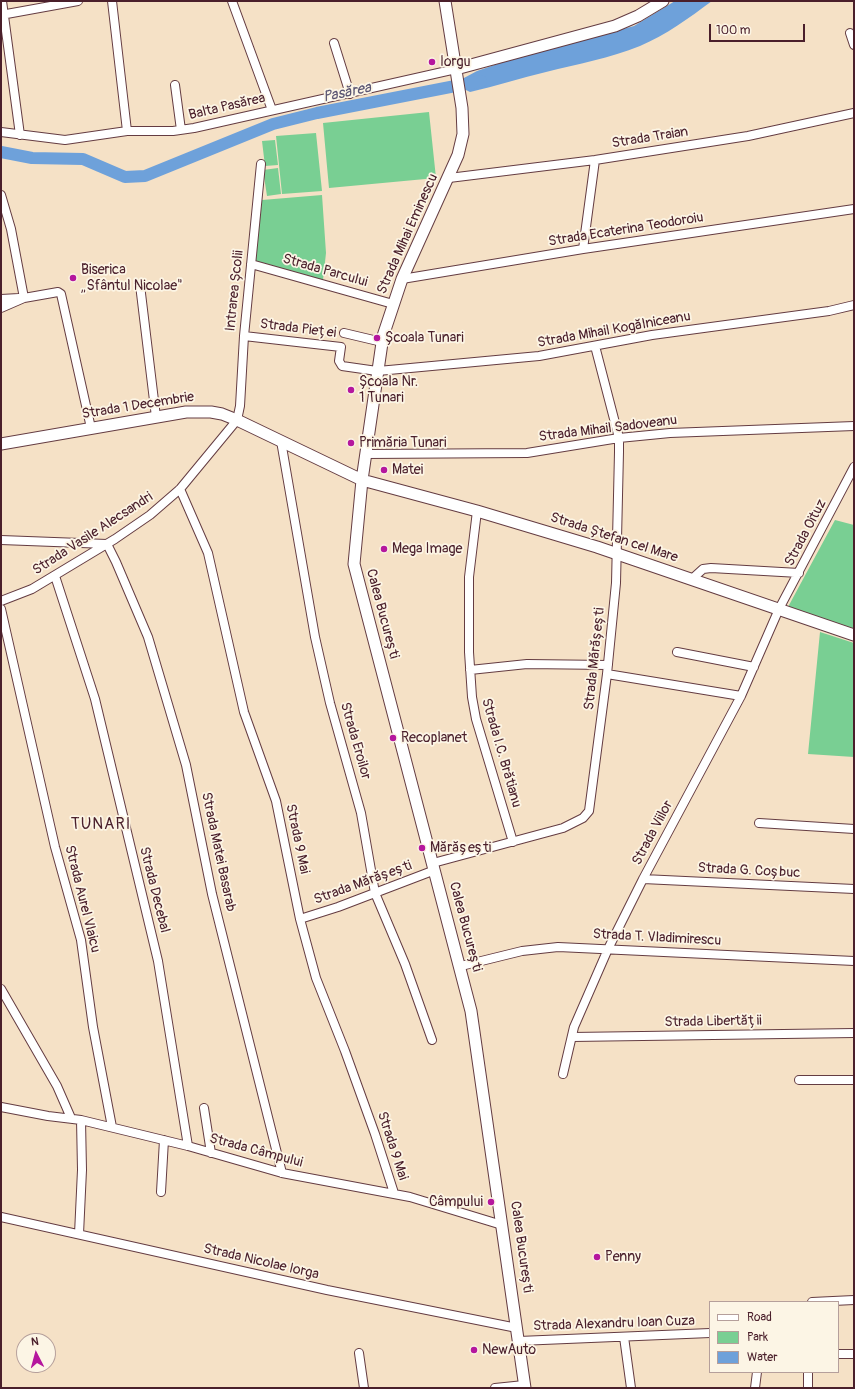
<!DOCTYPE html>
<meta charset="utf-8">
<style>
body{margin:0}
#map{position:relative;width:855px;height:1389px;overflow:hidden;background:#f5e1c6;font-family:Pangolin,sans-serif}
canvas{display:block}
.frame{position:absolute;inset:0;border:2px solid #4a1f2b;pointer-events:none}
.legend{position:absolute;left:709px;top:1301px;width:130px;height:72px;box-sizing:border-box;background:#fcf5e5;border:1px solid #b59f9b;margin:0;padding:5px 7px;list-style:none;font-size:12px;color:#4a1f2b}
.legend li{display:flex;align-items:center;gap:8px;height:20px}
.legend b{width:20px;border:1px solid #b59f9b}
.north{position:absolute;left:16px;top:1333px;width:40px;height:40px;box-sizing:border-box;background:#fcf5e5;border:1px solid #b59f9b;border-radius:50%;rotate:354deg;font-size:11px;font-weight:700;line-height:16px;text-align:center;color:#4a1f2b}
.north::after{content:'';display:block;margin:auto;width:14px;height:18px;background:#b5179e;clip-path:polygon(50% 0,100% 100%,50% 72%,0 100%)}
.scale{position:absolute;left:709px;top:24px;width:96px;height:18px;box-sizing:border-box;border:2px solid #4a1f2b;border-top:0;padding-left:5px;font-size:12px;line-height:14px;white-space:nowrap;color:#4a1f2b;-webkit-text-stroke:3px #fcf5e5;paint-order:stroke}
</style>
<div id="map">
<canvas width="855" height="1389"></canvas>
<div class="frame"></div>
<ul class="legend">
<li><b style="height:5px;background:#fff"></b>Road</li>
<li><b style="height:11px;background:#79cf93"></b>Park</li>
<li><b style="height:11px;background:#6ea1da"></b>Water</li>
</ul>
<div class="north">N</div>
<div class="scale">100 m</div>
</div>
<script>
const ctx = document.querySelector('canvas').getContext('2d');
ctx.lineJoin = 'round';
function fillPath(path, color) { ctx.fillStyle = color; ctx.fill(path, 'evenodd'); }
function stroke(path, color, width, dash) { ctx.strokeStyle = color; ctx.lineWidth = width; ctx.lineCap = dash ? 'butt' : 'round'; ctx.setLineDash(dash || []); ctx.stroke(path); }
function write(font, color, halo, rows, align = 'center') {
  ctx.font = font + ' Pangolin,sans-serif'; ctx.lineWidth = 3.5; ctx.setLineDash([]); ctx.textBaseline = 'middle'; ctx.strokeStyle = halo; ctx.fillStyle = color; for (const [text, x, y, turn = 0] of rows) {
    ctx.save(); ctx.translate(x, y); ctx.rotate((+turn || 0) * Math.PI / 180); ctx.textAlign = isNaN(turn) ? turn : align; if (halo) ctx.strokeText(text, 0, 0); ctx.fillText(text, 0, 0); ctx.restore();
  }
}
const green = new Path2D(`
 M429,112l7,66 -107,10 -6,-65z
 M316,133l6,58 -40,3 -6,-58z
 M275,140l3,25 -13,1 -3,-25z
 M278,168l3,26 -14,2 -4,-26z
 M322,195l4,58 -3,27 -68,-18 7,-62z
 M835,520l19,5v105l-66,-23z
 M820,632l34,11v114l-46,-3z`);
const water = new Path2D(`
 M675,1h37c-23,17 -46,34 -72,45 -30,12 -62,18 -94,26 -25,6 -50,14 -76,20l-4,-2 -2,-12 13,-7 35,-12 122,-33z`);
const river = new Path2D(`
 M1,152l31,6 51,1 42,18 20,-1 128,-52 44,-11 164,-32`);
const street = new Path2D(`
 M2,1l18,134
 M112,1l15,130
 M232,1l40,109
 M1,15l77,-14
 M850,33l4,12
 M334,43l16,51
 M175,85l6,45
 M1,132l64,8 62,-9h46l21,-3 262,-59
 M449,178l146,-18 153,-24 106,-23
 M1,195l10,34 13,69
 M583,249l12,-89
 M251,264l142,40
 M402,279l181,-30 271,-40
 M140,285l16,132
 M1,299l18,-1
 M1,308l23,-10 34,-6 3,2 30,134
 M344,333l38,9
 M244,336l97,11 -2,14 3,5 35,5 12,-1 150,-14 113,-21 177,-24 25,-6
 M281,441l34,196 15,66 31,110 14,80 30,71 27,76
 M365,454l162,-1 92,-15 51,-5 184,-7
 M180,489l28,64 36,159 32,89 24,118 16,59 29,73 30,83 19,59
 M477,511l-8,66v75l3,45 4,22 37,123
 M1,540l106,4 9,18 32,75 38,128 26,129 70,279
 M55,576l40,123 63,262 30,185
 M692,579l11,-10 8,-1 88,5
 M1,601l31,-12 83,-50 35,-24 30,-26 57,-69 3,-14 4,-70 17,-172
 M1,609l54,238 26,93 12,87 19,100
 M677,652l77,15
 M470,670l57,-6 81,1
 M607,674l134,22
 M759,823l95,6
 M433,863l130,-35 20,-10 6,-7 18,-137 9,-91 3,-131v-14l-24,-92
 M643,879l211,10
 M300,919l38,-12 97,-37
 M461,966l61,-15 36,-4 296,14
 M1,989l56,97 14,32
 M572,1037l282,-4
 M563,1074l11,-47 34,-78 35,-70 98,-183 38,-87 75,-142
 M799,1080h55
 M1,1107l47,9 33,4 107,26 94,27 128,24 92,28
 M204,1108l7,45
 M161,1192l3,-52
 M1,1217l326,73 190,38
 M79,1234l3,-64 -1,-50
 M812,1302l42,-2
 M624,1337l7,51
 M519,1341l191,-8
 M359,1353l5,35
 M838,1354h16
 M495,1388l29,-3
 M755,1388l2,-16
 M808,1388v-16`);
const secondary = new Path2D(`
 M445,1l17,107 1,26 -5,21 -56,124 -19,57 -21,144 -8,84 117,447 54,377
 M456,69l159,-43 23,-10 25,-15
 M1,444l185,-32h25l11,2 15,6 125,60 115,31 120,36 257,88`);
const markers = [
 [432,62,4,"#b5179e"],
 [73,278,4,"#b5179e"],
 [377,338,4,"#b5179e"],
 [351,390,4,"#b5179e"],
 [351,443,4,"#b5179e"],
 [384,470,4,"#b5179e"],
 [384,549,4,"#b5179e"],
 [393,738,4,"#b5179e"],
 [422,848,4,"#b5179e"],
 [491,1202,4,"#b5179e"],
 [597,1257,4,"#b5179e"],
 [474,1350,4,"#b5179e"]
];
const poiNames = [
 ["Iorgu",440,62],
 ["Biserica",81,270],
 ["„Sfântul Nicolae\"",81,286],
 ["Școala Tunari",385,338],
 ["Școala Nr.",359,382],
 ["1 Tunari",359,398],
 ["Primăria Tunari",359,443],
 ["Matei",392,470],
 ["Mega Image",392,549],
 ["Recoplanet",401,738],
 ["Mărășești",430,848],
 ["Câmpului",483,1202,"right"],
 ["Penny",605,1257],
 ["NewAuto",482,1350]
];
const streetNames = [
 ["Balta Pasărea",227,107,-13],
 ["Strada Traian",650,138,-9],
 ["Strada Ecaterina Teodoroiu",626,230,-9],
 ["Strada Mihai Eminescu",408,234,-66],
 ["Strada Parcului",325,271,16],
 ["Intrarea Școlii",235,291,-84],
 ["Strada Pieței",298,329,7],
 ["Strada Mihail Kogălniceanu",614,330,-10],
 ["Strada 1 Decembrie",138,406,-9],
 ["Strada Mihail Sadoveanu",608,429,-7],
 ["Strada Oituz",806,533,-62],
 ["Strada Vasile Alecsandri",93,534,-33],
 ["Strada Ștefan cel Mare",614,538,18],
 ["Calea București",382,614,75],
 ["Strada Mărășești",595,659,-84],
 ["Strada Eroilor",355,741,74],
 ["Strada I.C. Brătianu",501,753,74],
 ["Strada Viilor",653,833,-62],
 ["Strada 9 Mai",297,839,78],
 ["Strada Matei Basarab",218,852,78],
 ["Strada G. Coșbuc",749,871,3],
 ["Strada Mărășești",363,883,-20],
 ["Strada Decebal",154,890,76],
 ["Strada Aurel Vlaicu",82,899,76],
 ["Calea București",465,927,75],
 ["Strada T. Vladimirescu",657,938,3],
 ["Strada Libertății",713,1022,-1],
 ["Strada 9 Mai",392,1146,72],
 ["Strada Câmpului",256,1151,15],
 ["Calea București",521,1247,82],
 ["Strada Nicolae Iorga",261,1262,13],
 ["Strada Alexandru Ioan Cuza",614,1324,-2]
];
const waterNames = [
 ["Pasărea",347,93,-12]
];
const quarterNames = [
 ["TUNARI",101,825]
];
fillPath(green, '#79cf93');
fillPath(water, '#6ea1da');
stroke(river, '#6ea1da', 12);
stroke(street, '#643c42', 10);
stroke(secondary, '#643c42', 13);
stroke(street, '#fff', 8);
stroke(secondary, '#fff', 11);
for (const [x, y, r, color] of markers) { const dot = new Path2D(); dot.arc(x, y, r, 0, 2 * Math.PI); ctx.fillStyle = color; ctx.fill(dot); stroke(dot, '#fcf5e5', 1.5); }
write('14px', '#4a1f2b', '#fcf5e5', poiNames, 'left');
write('14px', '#4a1f2b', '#fcf5e5', streetNames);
write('italic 15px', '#585371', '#fcf5e5', waterNames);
ctx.letterSpacing = '1px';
write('16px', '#4a1f2b', '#fcf5e5', quarterNames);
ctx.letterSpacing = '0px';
</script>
